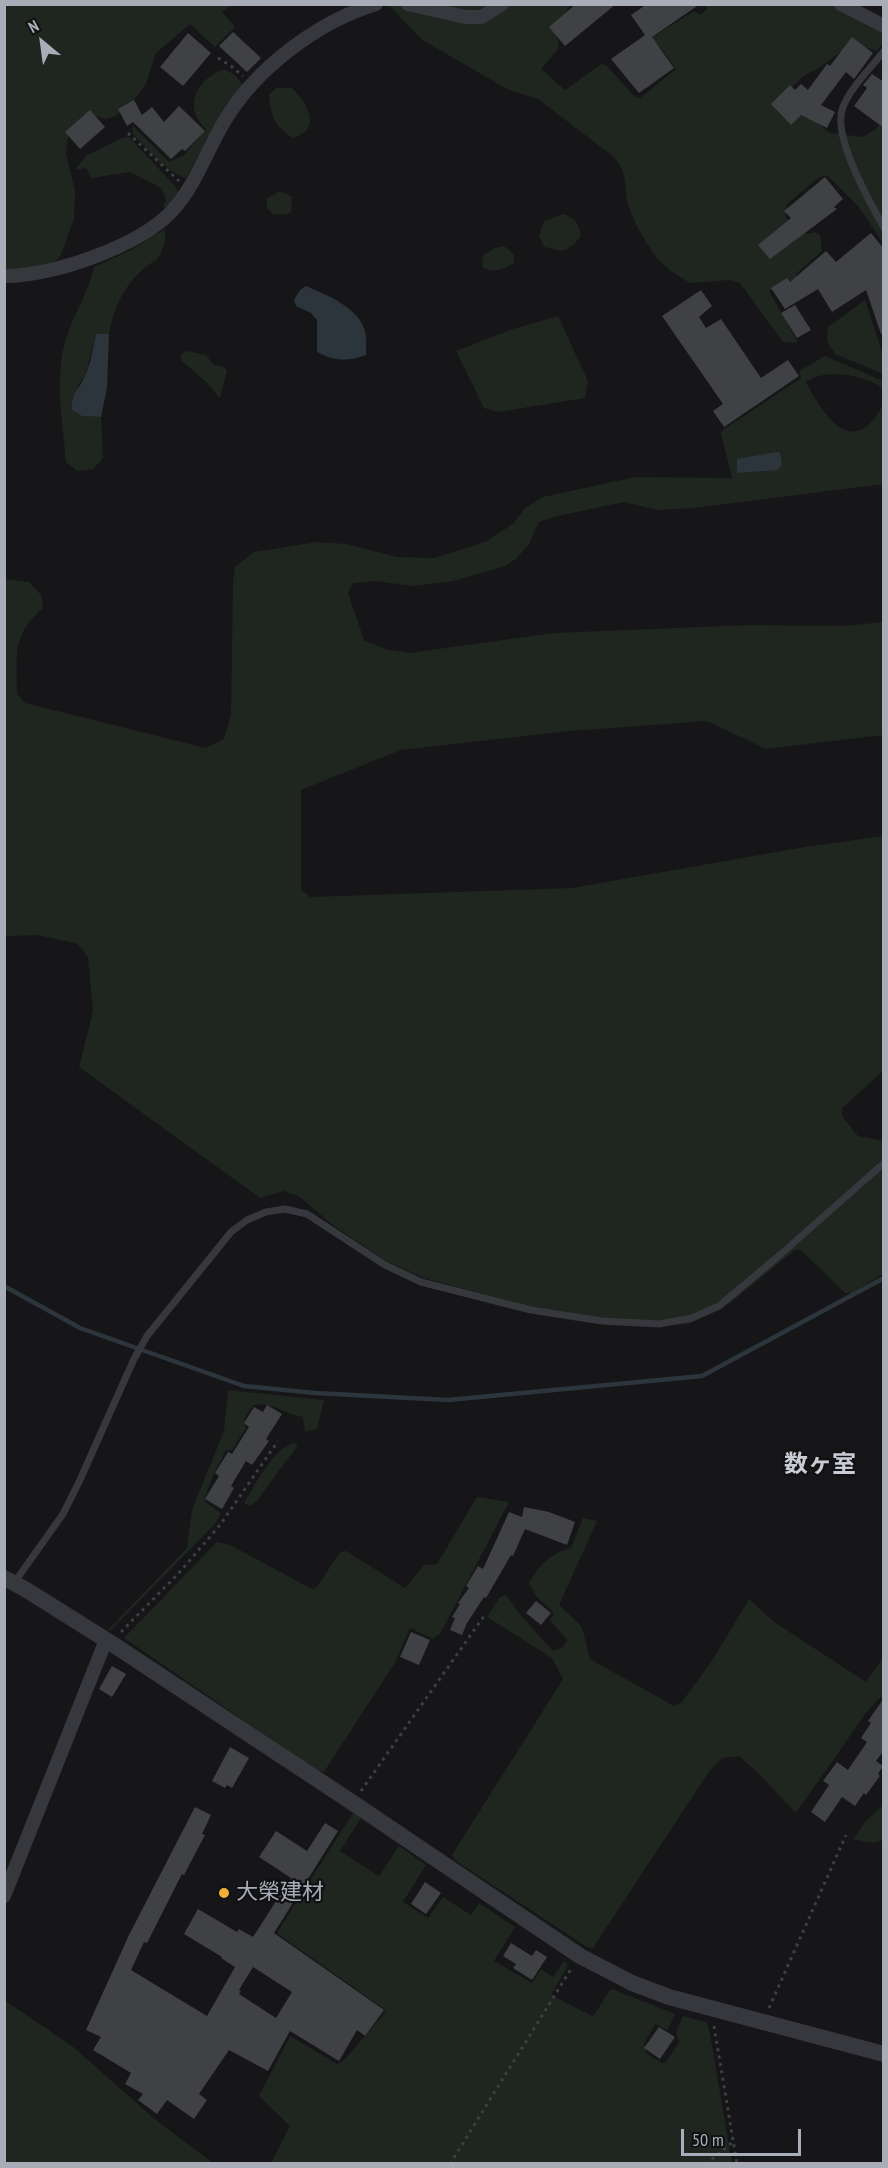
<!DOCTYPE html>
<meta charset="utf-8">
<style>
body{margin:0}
#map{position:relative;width:888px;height:2168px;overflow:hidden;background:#161618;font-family:"PT Sans Narrow",sans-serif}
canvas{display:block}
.frame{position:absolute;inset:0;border:6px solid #a8adb8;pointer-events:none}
.north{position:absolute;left:12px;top:12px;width:60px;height:60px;-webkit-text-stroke:4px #111113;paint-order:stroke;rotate:331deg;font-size:16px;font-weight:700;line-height:24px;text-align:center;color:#a8adb8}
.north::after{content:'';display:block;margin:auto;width:21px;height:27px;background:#a8adb8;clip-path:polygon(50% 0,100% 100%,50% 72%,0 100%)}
.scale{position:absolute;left:681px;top:2129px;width:120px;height:27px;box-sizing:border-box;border:3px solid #a8adb8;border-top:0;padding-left:8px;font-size:18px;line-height:21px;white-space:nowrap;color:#a8adb8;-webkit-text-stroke:4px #111113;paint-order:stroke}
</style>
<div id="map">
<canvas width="888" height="2168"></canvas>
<div class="frame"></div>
<div class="north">N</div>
<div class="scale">50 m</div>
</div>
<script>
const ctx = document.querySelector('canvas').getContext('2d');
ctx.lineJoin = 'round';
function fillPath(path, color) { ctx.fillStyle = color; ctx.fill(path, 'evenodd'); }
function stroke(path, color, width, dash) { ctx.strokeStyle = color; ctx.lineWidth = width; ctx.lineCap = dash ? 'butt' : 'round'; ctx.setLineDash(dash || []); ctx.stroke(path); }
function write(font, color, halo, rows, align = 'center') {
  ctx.font = font + ' "PT Sans Narrow","Noto Sans JP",sans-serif'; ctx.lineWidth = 4.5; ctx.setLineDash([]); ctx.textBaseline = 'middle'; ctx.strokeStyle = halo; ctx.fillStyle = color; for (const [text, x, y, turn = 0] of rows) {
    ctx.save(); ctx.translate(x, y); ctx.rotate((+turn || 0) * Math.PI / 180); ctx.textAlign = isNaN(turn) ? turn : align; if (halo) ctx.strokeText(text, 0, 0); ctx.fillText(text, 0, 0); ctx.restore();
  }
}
const green = new Path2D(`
 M5,5h227l-10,7 13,15 -20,20 -25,-23 -34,29 -10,31 -16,21 -14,11 -10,3 -17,-5 -20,18 -3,21 9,38 -1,28 -14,38 -9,7 -46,8z
 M389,5h181l-14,23 3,20 -18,21 24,21 36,-26 5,1 30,33h4l36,-29 -16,-22 -7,3 -7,-9 48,-30 6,4 7,-6 -1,-4h126l41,19 10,8v11l-6,8 -24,-8 -33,24 -18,10 -18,18 46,38 33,4 14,-9 6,-9v124l-25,-37 -31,-31 -9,3 -32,27v13c8,8 15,20 29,14l5,3 2,16 -24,21 -3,7 -26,12 28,50 -1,2 -13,-1 -43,-59 -11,-3 -39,3c-12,-7 -25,-15 -33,-25 -10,-12 -25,-39 -29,-54 -5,-20 1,-29 -14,-47l-76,-58 -29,-9 -87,-50z
 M223,69c10,4 16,8 20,18l-47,73 -10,18c-19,-5 -40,-31 -54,-45l1,-7 36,36 15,-7 22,-26c-24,-23 -9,-49 17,-60z
 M276,88h16c9,9 26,30 14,43 -3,3 -10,5 -13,7 -20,-13 -21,-20 -24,-43z
 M124,137h5l46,49 4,7 -10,14h-7l4,-7 -5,-12 -31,-16 -39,6 -5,-10 -11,2 11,-14z
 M281,191l11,6 -1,15 -4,2 -13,1 -7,-7v-10z
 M563,214c12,4 15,8 18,21l-7,10 -12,6 -18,-4 -5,-11 5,-15z
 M165,229v13l-7,17c-28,15 -44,44 -49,75h-13l-11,42 -8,10 5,30 19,1 2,41 -10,11 -16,2 -11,-9c-3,-38 -11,-79 -2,-116 6,-27 24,-51 30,-79l37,-17z
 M504,246l10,8v9c-12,7 -19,10 -32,4l1,-12 12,-7z
 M865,300l18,55v19l-48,-20 -8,-13 1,-14z
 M558,316l30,65 -3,17 -87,14 -14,-4 -28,-57 57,-22z
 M186,351l20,4 8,10 10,2 3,4 -7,27 -12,-14 -27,-24v-6z
 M825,356l58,25v8c-17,-14 -58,-21 -77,-7 10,19 34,65 61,44 7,-6 13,-14 16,-23v81l-189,24 -37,2 -33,-8 -66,14 -19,6 -10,22 -13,15 -13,8 -50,14 -40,5 -38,-5 -22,2 -5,10 16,47 21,9 24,4 145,-20 195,-8 96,1 38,-4v113l-117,14 -59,-28 -138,10 -168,19 -100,40v100l9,7 262,-9 233,-41 78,-11v235l-41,37v8l16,20 25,5v133l-31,19h-7l-44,-43h-6l-65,53 -41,21 -16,1 -70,-7 -72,-11 -107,-29 -38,-17 -52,-35 -34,-29 -16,-6 -24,7 -181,-131 14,-56 -5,-54 -10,-13 -40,-9 -33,1 -1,-357 25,3 12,13 2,13c-32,27 -26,48 -26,86l8,9 181,45 18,-9 7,-24 2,-134 2,-14 19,-15 63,-10 29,2 51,13 37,1 51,-16 28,-18 12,-16 18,-11 92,-20 97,1 -11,-45 2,-3 78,-52 -2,-7z
 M228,1390l96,10 -7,29 -12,3 -2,-15c-16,-2 -33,-16 -50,-12l-9,14 2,9 -14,22h-6c-5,10 -22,42 -21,52l16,11 -6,11 -105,107 -2,-1 79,-82 5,-38 32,-79z
 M294,1443l4,2 -42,57 -6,4 -6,-3c11,-18 29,-55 50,-60z
 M477,1497l32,5 -69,132 -7,5 -23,-11 -14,33 -72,111 -8,-2 -192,-132 93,-96 13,3 82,44 5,-2 23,-35 6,-1 59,37 19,-23 13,-1z
 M583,1518l14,3 -38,84 23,22 8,32 84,47 8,-4 33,-46 34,-57 25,23 92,60 18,-26 -1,39 -15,15 -72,103 -39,-41 -18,-16 -17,2 -14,15 -115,175 -6,-1 -131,-86 -4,-6 111,-176 -11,-21 -65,-41 13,-20 6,-2 12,17 35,39 9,-3 5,-8 -17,-20 4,-7 -17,-16 -8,-13c9,-18 21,-31 42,-36z
 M883,1805v34c-8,7 -20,2 -30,0l13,-18z
 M353,1813l8,5 -21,33 39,25 20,-30 27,19 -23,37 25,16 15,-21 28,18 8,-12 36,24 -21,34 38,22 9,-14 12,8 11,-16 4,4 -17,30 41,21 3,-2 14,-23 3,-2 63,25 -7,16 -13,-6 -11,20 3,10 15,9 4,-1 13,-20 -3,-9 7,-17 23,6 3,6 23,135h-461l19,-37 -31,-30 31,-60 47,28 6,-3 42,-48 -1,-4 -106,-75v-3z
 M4,2000l68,46 85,75 56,42h-208z`);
const water = new Path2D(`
 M306,286c21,9 52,21 59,45 2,7 1,17 1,24 -18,7 -32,6 -49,-3v-32l-6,-7 -15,-7 -2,-6 6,-10z
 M96,334h13l-2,54 -6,29 -19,-1 -10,-6c-1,-18 7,-20 13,-34 6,-13 8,-29 11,-42z
 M777,452l3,1 2,12 -4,5 -41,3v-14z`);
const stream = new Path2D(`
 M4,1286l76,42 164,58 71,7 133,7 254,-24 182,-98`);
const building = new Path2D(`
 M576,4h40l-51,42 -16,-19z
 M647,4h53l-48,33 22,31 -35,25 -28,-34 34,-24 -14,-20z
 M233,32l28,26 -14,14 -28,-26z
 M188,33l23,20 -28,33 -23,-19z
 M852,37l21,16 -19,26 -8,-7 -25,33 14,7 -8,16 -26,-13 -10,10 -20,-21 19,-19 5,5 6,-6 7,6 19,-26 3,2z
 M872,74l12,8v46l-30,-22 13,-18 -4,-3z
 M134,100l8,15 10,-8 12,15 15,-16 26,25 -20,20 -3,-2 -11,10 -38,-37 -6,4 -9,-17z
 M90,110l15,17 -25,22 -15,-17z
 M825,177l18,22 -9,8 3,2 -67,50 -12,-14 33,-27 -7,-7z
 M871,233l13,16v85h-3l-15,-44 -34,22 -14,-23 -33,20 -14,-21 16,-10 3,4 36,-31 10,11z
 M701,290l11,16 -13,11 7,11 15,-9 40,59 27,-18 11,16 -75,51 -11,-16 10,-7 -61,-88z
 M795,305l16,25 -14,8 -16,-25z
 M267,1405l15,9 -16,25 3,2 -17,24 -6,-4 -15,25 3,2 -12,21 -17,-10 14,-23 -4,-3 13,-21 4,2 17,-27 -5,-4 10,-16 9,5z
 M524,1507l25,5 26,10 -8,23 -42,-16 -12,27 -2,-1 -25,43 -2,-1 -17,26 -5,12 -12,-5 5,-12 -3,-1 8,-13 -2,-1 11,-15 -3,-2 12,-20 5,3 26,-57 13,5z
 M536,1601l15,12 -10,12 -15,-12z
 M411,1632l19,8 -11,25 -19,-8z
 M112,1666l14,8 -14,23 -13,-8z
 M884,1698v52l-8,11 7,5 -5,8 2,2 -14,19 -2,-2 -9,13 -13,-9 -17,25 -14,-10 18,-27 -6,-4 14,-19 11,8 19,-28 -6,-4 10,-15 -3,-2z
 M230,1747l19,11 -17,30 -5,-3 -2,3 -13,-7z
 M195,1807l16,8 -9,19 3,1 -21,40 -2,-1 -35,69 -3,-1 -13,28 76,46 28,-49 -14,-9 1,-1 -38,-23 14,-25 39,23 2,-3 14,8 38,-59 -32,-21 17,-26 31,20 18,-28 13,8 -64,102 110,77 -19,26 -8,-6 -18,31 -49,-30 -22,40 -39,-21 -30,44 8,6 -13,19 -27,-19 -10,14 -19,-14 5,-6 -18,-10 6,-11 -38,-23 8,-13 -15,-7 43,-95zM253,1967l39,25 -16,26 -37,-24 2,-3 -2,-1z
 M425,1882l16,11 -15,21 -15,-10z
 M511,1943l21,13 4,-6 11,7 -15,23 -19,-12 3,-4 -13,-8z
 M659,2027l16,10 -15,22 -16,-11z`);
const path = new Path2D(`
 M218,58l13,8 12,10
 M128,133l51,48
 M121,1632l57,-58 42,-49 58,-84
 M361,1791l123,-175
 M769,2008l77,-173
 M714,2026l23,138
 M450,2164l121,-195
 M706,2164l28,-23`);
const service = new Path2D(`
 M884,51c-14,18 -33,36 -41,56 -12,28 27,95 41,121
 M14,1583l49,-69 16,-32 55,-123 13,-23 84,-104 16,-12 19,-8 19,-3 22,5 78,51 36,17 110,28 71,11 57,3 33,-6 27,-12 62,-52 103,-91`);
const minor = new Path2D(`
 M408,4l57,13h17l20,-13
 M841,4l43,22
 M4,276c47,1 135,-30 167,-64 24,-25 35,-60 53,-90 31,-53 93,-100 152,-118
 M4,1896l102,-256`);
const tertiary = new Path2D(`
 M4,1578l21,11 86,54 242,160 227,153 52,27 37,14 215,57`);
const markers = [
 [224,1893,6,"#f2b134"]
];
const poiNames = [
 ["大榮建材",236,1893]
];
const neighbourhoodNames = [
 ["数ヶ室",820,1465]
];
fillPath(green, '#1e261f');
fillPath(water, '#2c353c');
stroke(stream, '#2c353c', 4.5);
fillPath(building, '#404145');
stroke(path, '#3d3f44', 3, [3, 4.5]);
stroke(service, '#37383d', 7);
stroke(minor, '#37383d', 14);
stroke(tertiary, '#37383d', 16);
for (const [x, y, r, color] of markers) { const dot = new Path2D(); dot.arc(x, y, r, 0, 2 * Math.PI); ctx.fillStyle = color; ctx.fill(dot); stroke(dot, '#111113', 2); }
write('22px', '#a8adb8', '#111113', poiNames, 'left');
write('bold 24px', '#c9ccd4', '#111113', neighbourhoodNames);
</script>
